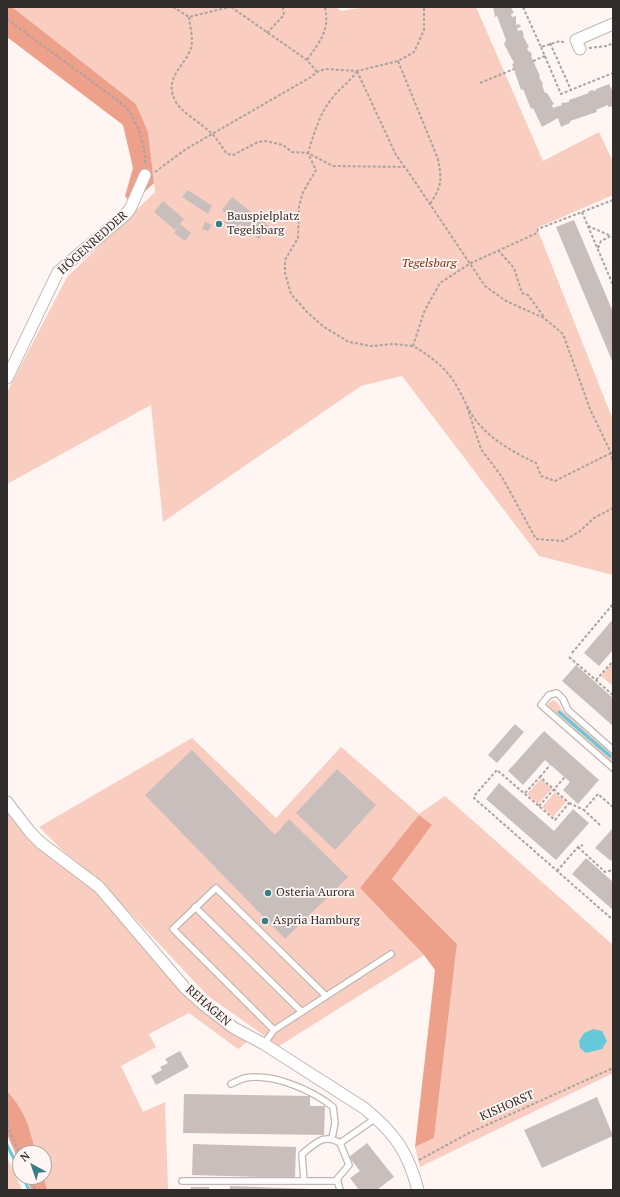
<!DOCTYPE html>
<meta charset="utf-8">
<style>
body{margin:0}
#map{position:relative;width:620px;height:1197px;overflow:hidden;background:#fff6f3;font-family:"PT Serif",serif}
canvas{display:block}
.frame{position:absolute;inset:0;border:8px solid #302d2c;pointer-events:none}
.north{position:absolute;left:12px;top:1145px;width:40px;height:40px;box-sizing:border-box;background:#fff6f3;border:1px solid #aca6a3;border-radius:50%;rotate:320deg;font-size:11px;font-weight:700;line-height:16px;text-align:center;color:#302d2c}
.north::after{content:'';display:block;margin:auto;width:14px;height:18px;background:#377e89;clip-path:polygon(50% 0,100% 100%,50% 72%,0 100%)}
</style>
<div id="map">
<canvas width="620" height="1197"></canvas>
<div class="frame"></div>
<div class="north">N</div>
</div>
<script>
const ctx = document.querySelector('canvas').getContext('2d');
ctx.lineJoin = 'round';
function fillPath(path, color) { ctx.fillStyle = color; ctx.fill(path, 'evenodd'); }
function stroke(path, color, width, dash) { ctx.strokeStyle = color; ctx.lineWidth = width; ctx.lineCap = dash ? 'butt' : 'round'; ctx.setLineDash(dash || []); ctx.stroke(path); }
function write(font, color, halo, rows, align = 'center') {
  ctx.font = font + ' "PT Serif",serif'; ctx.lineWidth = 3.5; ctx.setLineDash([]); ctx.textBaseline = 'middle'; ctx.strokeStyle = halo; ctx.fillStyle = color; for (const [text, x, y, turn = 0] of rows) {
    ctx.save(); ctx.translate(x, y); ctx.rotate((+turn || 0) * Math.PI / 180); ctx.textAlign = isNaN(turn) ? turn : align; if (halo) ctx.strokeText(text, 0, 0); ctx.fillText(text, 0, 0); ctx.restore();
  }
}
const green = new Path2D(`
 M12,7h324l5,4 24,-4h111l67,154 56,-29 14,30v33l-76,33 76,192v155l-74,-19 -137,-180 -41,10 -198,136 -12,-117 -144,79v-92l60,-115 88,-85 -7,-60 -12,-28z
 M613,662v24l-12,-10z
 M553,700l4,2 5,8 51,44v6l-3,3 -61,-54 -1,-5z
 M192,738l84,80 65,-71 78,67 26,-18 168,149v128l-193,94 -5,-20 19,-9 23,-194 -65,-65 40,-54 -72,63 64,67 -145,91 -71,-50 -111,-118 -34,-27 -24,-24z
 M541,779l11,10 -14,15 -11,-10z
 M555,792l11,10 -13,15 -11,-10z
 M7,809l18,24 27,25 43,31 49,57 104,95 -10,8 -49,-36 -40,21 7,13 -35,19 22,46 22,-10 3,86 2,2 -139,-1h15l-3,-12 1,-24h-8c-7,-27 -10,-41 -29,-62z
 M7,1157l15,33h-15z`);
const forest = new Path2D(`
 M7,7h5l124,97 12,28 6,51 -22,21 -7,-8 8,-28 -10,-43 -116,-88z
 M419,815l13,10 -40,54 65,65 -23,194 -19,9 20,-177 -11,-15 -64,-67z
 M7,1091c19,21 22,35 29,62h-16v11l-13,-30z
 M26,1177h17l4,12h-16z`);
const water = new Path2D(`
 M593,1029l9,2 5,10 -5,8 -16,4 -6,-5 -1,-7 5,-8z`);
const stream = new Path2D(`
 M559,712l51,44
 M7,1145l13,26
 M23,1177l6,13`);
const building = new Path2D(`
 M493,7h18l3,6 -3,1 1,3 4,-1v9l3,-1 2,3 -4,1 1,3 4,-1 2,5 -1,1 6,11 -2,1 2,4 1,-1 2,4 -1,1 9,20 -1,1 4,7 -1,1 3,8h2l7,11 -2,1 1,3 9,-3 -1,-2 8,-1v-2l20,-7 -1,-1 4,-2 3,1 1,-2 13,-5 4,8v14l-5,1v-2l-12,5 1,2 -27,9v2l-9,4 -3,-9 -16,9 -9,-19 -2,1 -8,-20 -2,1 -9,-26 2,-1 -10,-19 2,-4 -9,-24 -2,1z
 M188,190l24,16 -4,8 -26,-17z
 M232,197l37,29 -10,13 -19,-15 -5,6 -11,-8 5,-6 -7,-6z
 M163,201l21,18 -9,11 -21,-18z
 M574,220l39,92v51l-57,-136z
 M205,222l7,3 -4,6 -6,-2z
 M180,224l11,9 -6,8 -11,-8z
 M613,619v31l-14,16 -15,-13z
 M576,665l37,33v28l-51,-45z
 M515,724l9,8 -27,31 -9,-8z
 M544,731l55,49 -21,24 -15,-14 7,-8 -25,-22 -22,25 -15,-14z
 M192,750l83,85 14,-16 59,58 -63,62 -140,-144z
 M337,769l39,36 -41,45 -39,-37z
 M499,783l55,48 19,-22 16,14 -33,37 -70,-61z
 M613,828v31l-2,2 -16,-13z
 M586,858l27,24v28l-41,-36z
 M180,1051l9,16 -33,18 -5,-9 11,-6 -2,-3 8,-4 -3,-4z
 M184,1094l126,2v10h15l-1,29 -141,-2z
 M597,1097l16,39 -71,32 -18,-38z
 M367,1143l27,34 -17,13h-18l-9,-12 10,-7 -11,-14z
 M193,1144l103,3 -1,31 -103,-3z
 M230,1186l81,3v1h-81z
 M191,1187h18v3h-18z`);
const path = new Path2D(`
 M173,7l16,10 41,-10
 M231,7l76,53 10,12
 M523,7l18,40 19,-6 6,2
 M189,17c1,11 6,25 0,36 -9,17 -25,28 -13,49 5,10 25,21 34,30 7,6 11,14 17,22l6,1 25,-13 8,-1 17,4 9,7 16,1 8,17 -13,22 -4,14 -1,32 -13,22v13l6,21 16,18 17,15 25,15 22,4 23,-2 19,2
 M7,19l118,87c12,16 21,38 20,59
 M267,33l17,-18 -1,-8
 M550,43l21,47
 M541,47l20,47 52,-21
 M589,48l18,-2 6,-3
 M307,60c13,-19 23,-29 18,-53
 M398,61l40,98c4,21 4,27 -8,45
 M533,61l12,-5
 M357,71c-6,10 -16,16 -23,25 -14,16 -20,37 -26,57l25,13 72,1 80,119 21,15 38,17 19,16 27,75 21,44 2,10
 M357,71l39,84 8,11
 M480,83l34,-14
 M155,172l31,-23 125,-72 6,-5 8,-3 32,2 41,-10 16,-9 10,-22v-23
 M613,200l-75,29 -1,4 -66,30 -31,20 -16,29 -11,34c16,9 29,19 40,34 9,13 14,30 25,43 15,18 37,30 58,40l5,13 14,5 58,-29
 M582,212l31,73
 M588,226l23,10
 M598,248l3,-7 12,-6
 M498,250l16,18 8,25 6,2 16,22
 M467,407l14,42 21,28 34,62 27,2 16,-9 15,-14 19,-10
 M572,653l41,-49
 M569,657l44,38
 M596,680l17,-19
 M540,777l10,-12
 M525,793l15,-16 29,26 -14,17 -58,-50 -22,25 -1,3 139,122
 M569,803l15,7
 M539,806l26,-29
 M600,825l-16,-15 14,-16 15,13
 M578,847l27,25 8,-2
 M557,871l21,-24 5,-2
 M7,1115l1,12 12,27
 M419,1160l50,-27 144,-65
 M30,1177l5,13`);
const service = new Path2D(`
 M613,750l-45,-40 -5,-11 -6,-6 -8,2 -8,10 72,63
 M195,907l107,105
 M274,1030l-101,-101 43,-41 110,108
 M264,1044l10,-14 117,-76
 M231,1084c4,-2 10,-5 14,-6 28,-5 67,12 88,29l2,16 -3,15
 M182,1181h156
 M304,1181l-2,-27c13,-10 21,-21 38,-11
 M340,1190l-3,-11 12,-14 -9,-22 36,-25`);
const minor = new Path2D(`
 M580,49l-4,-9 37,-16
 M7,378l51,-106 67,-57 5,-6 15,-34
 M7,802l23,30 11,11 58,44 86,101 19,17 30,23 30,16 100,64c31,25 44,44 54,82`);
const markers = [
 [219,224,4,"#377e89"],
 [268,893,4,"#377e89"],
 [265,921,4,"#377e89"]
];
const poiNames = [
 ["Bauspielplatz",227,217],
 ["Tegelsbarg",227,231],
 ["Osteria Aurora",276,893],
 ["Aspria Hamburg",273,921]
];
const streetNames = [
 ["HÖGENREDDER",93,243,-42],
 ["REHAGEN",208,1006,41],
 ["KISHORST",507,1106,-24]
];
const parkNames = [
 ["Tegelsbarg",429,264]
];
fillPath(green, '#f9cdbf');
fillPath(forest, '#eda18a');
fillPath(water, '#65c9d9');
stroke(stream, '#65c9d9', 3);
fillPath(building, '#c8bfbd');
stroke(service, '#bfb7b4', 8);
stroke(minor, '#bfb7b4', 13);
stroke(path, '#a9a3a1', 2, [3, 2]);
stroke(service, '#fff', 5.5);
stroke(minor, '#fff', 11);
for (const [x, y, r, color] of markers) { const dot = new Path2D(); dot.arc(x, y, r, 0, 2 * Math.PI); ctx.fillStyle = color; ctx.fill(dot); stroke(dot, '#fff6f3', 1.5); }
write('12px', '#302d2c', '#fff6f3', poiNames, 'left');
write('12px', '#302d2c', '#fff6f3', streetNames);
write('italic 12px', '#812a0c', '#fff6f3', parkNames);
</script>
